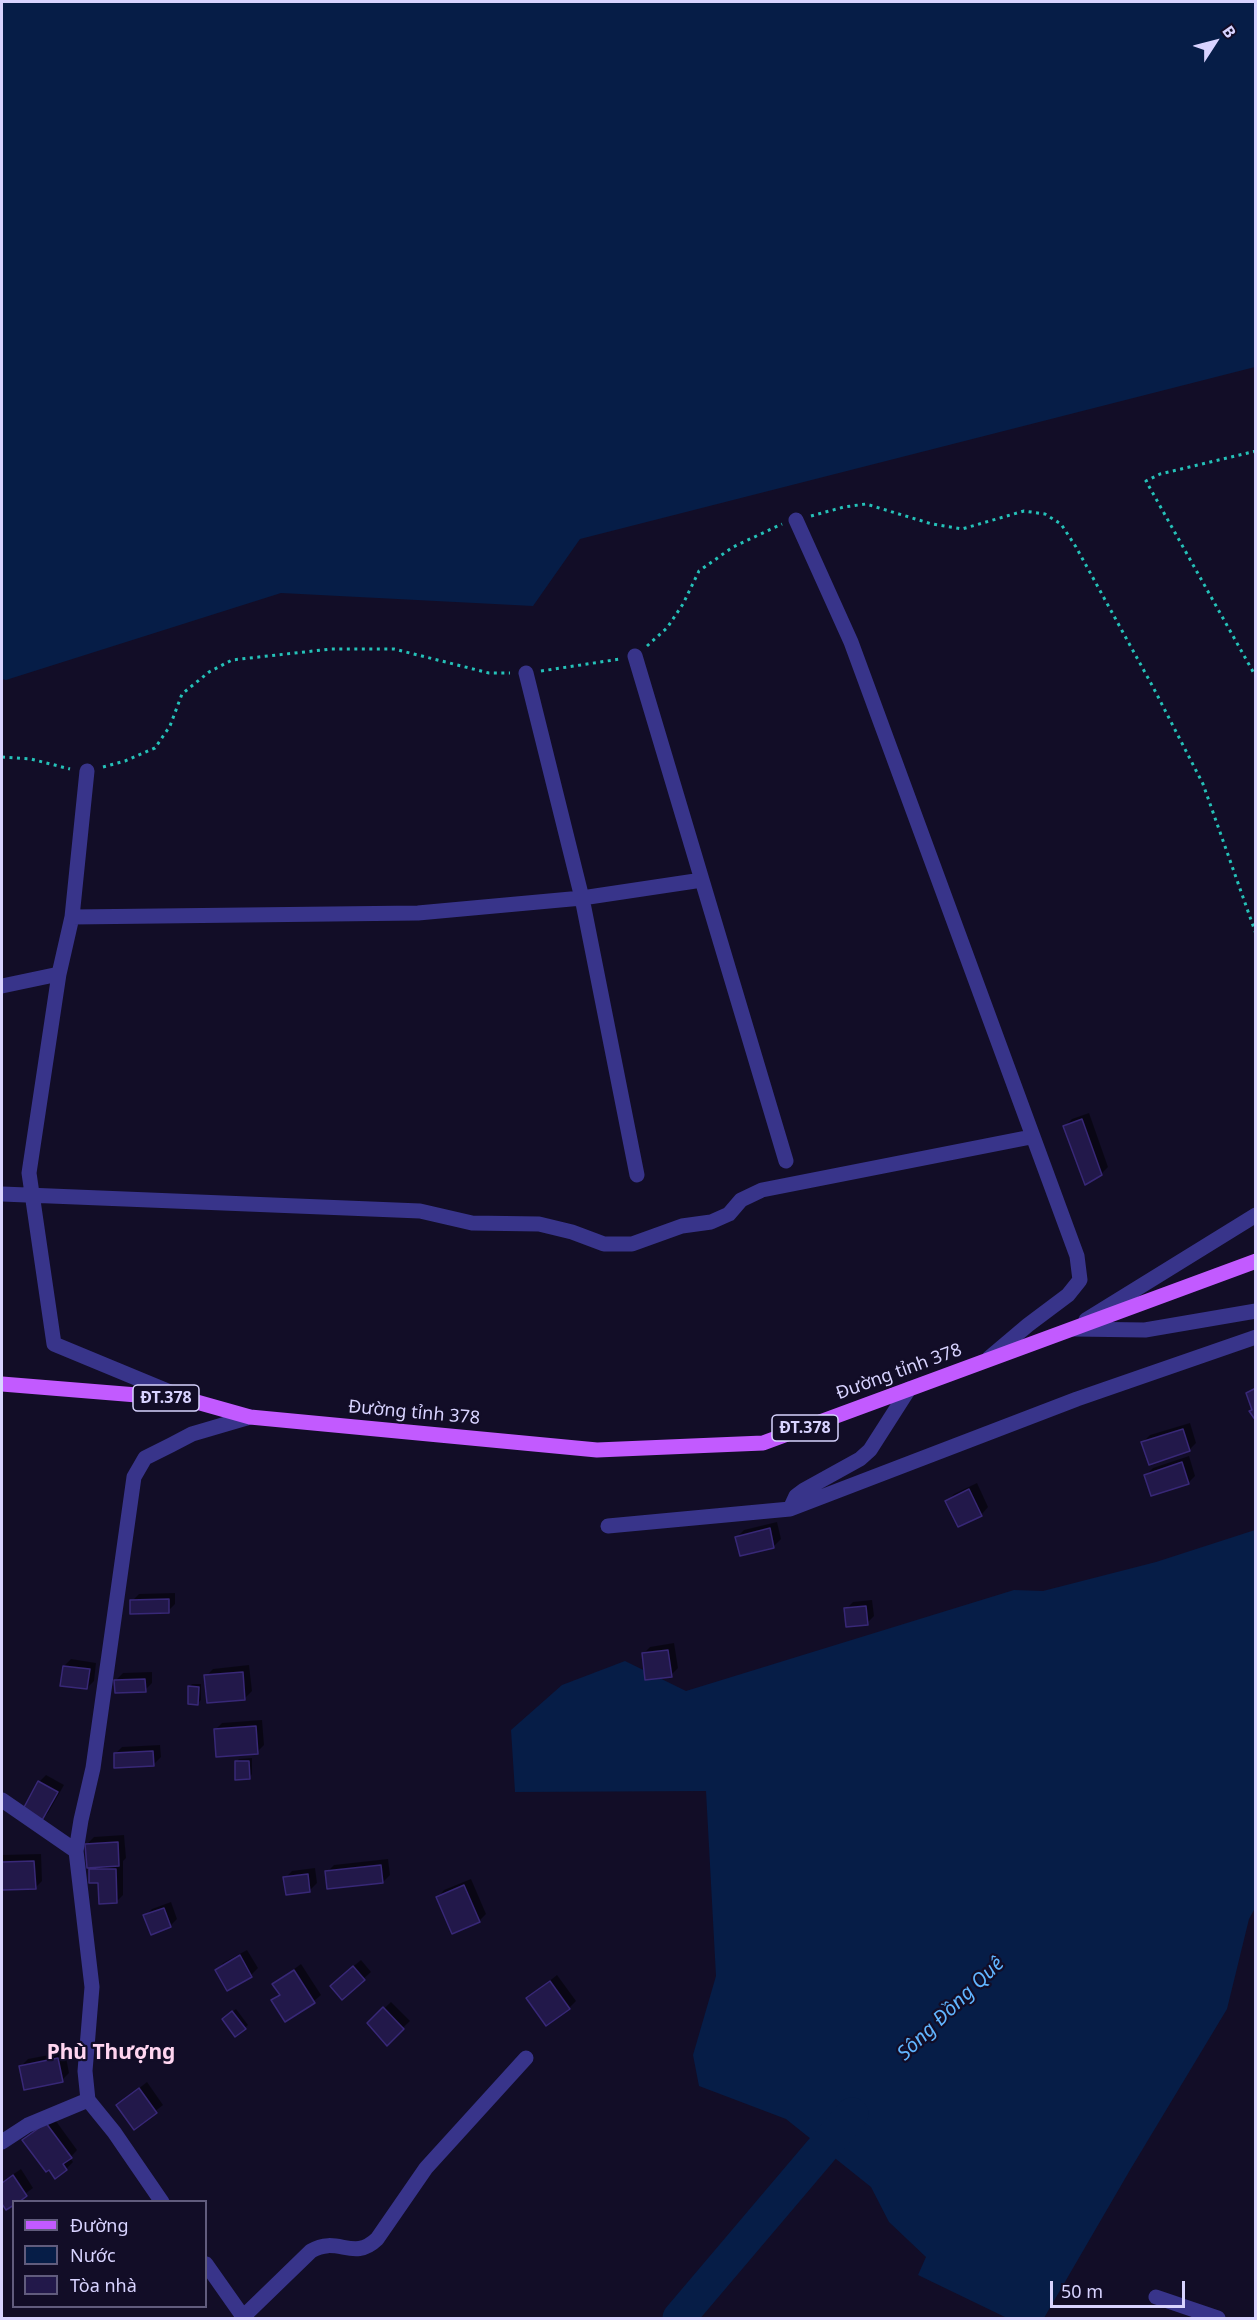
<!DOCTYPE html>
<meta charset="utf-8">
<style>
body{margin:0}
#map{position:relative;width:1257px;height:2320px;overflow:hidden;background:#120d27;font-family:"Noto Sans",sans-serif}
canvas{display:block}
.frame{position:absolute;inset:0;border:3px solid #d8d3ff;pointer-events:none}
.legend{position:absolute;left:12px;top:2200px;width:195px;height:108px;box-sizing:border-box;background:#120d27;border:2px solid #615c7d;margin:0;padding:8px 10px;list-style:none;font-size:18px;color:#d8d3ff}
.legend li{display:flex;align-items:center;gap:12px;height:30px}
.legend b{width:30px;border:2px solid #615c7d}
.north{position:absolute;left:1185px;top:12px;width:60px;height:60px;-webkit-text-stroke:4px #120d27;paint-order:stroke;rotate:54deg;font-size:16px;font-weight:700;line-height:24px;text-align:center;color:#d8d3ff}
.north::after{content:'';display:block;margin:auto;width:21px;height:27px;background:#d8d3ff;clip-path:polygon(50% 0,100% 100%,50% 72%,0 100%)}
.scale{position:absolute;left:1050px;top:2281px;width:135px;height:27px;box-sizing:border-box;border:3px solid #d8d3ff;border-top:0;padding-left:8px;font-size:18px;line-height:21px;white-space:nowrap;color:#d8d3ff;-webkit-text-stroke:4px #120d27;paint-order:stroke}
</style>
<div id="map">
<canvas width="1257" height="2320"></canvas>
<div class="frame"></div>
<ul class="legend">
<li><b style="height:8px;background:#c25aff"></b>Đường</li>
<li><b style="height:16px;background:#061d47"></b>Nước</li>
<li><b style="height:16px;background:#22184a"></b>Tòa nhà</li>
</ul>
<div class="north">B</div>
<div class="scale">50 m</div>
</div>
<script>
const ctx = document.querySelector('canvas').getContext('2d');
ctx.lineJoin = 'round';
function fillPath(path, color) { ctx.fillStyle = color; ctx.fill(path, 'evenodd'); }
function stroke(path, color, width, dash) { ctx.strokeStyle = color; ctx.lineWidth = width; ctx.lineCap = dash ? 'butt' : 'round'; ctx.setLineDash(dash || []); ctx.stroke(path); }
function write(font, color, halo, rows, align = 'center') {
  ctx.font = font + ' "Noto Sans",sans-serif'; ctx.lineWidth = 4.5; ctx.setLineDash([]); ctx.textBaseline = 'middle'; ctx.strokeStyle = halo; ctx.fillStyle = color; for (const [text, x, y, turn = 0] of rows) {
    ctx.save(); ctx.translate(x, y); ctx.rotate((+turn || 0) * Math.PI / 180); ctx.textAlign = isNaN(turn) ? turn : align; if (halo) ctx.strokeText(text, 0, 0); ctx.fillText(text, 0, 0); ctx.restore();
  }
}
const water = new Path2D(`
 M2,2h1253v365l-675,172 -47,67 -252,-13 -275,87 -4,-1z
 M1255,1530v378l-6,11 -22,90 -97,161 -86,148h-37l-89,-43 8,-18 -37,-35 -18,-35 -85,-68 -87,-33 -6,-31 23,-79 -10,-185 -191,1 -4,-62 51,-45 63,-24 61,30 328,-101 29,1 113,-29z`);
const shadow = new Path2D(`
 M1089,1113l19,54 -7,7 -36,-48 7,-7z
 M1190,1423l6,20 -7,7 -46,-8 7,-7z
 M1189,1456l6,20 -7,7 -42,-8 7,-7z
 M977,1483l11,24 -6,7 -24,11 -11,-24 7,-7z
 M777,1522l4,17 -7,7 -33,8 -4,-17 7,-7z
 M175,1593v11l-7,7 -36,-10 7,-7z
 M872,1600l2,16 -7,7 -21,-14 7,-7z
 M674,1643l4,25 -7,7 -28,-21 7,-7z
 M71,1659l25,4 -2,18 -7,7 -23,-22z
 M249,1665l3,26 -7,7 -39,-22 7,-7z
 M152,1672v11l-7,7 -29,-10 7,-7z
 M192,1684h9v16l-3,3 -9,-16z
 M262,1720l2,25 -7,7 -42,-22 7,-7z
 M160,1745l1,12 -7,7 -39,-10 7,-7z
 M252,1758v16l-3,4 -13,-16 3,-3z
 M46,1775l18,10 -16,28 -7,7 -2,-38z
 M124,1835l2,23 -3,3v34l-7,7 -26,-32 4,-4 -7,-22 7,-7z
 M41,1854l1,27 -7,7 -33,1v-34z
 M388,1859l2,16 -7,7 -56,-10 7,-7z
 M315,1868l2,15 -7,7 -25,-12 7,-7z
 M471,1879l15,35 -7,7 -41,-24 6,-7z
 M171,1902l6,17 -7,7 -25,-10 7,-7z
 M247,1950l11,18 -7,7 -24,14 -10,-19 6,-7z
 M361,1960l10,12 -29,26 -4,-19z
 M301,1964l20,31 -7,6 -41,-1 7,-7 -6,-9z
 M557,1975l19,26 -7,7 -41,-10z
 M391,2002l19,19 -23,22 -18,-20z
 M236,2009l12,16 -12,10 -9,-19z
 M65,2052l4,21 -7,7 -41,-14 7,-7z
 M147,2082l16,23 -29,23 -16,-23z
 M53,2117l24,33 -7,8 3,4 -7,7 -42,-29z
 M21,2169l12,19 -27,20 -4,-7v-19z`);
const river = new Path2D(`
 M679,2318l173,-204`);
const building = new Path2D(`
 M1082,1119l20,56 -17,10 -22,-59z
 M1256,1388v33l-7,-10 3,-1 -6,-17z
 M1183,1429l7,22 -41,14 -8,-23z
 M1182,1462l7,22 -38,12 -7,-21z
 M969,1489l13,27 -24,11 -13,-26z
 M770,1528l4,20 -34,8 -5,-19z
 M169,1599v14l-39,1v-14z
 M866,1606l2,19 -22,2 -2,-19z
 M668,1650l4,27 -27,3 -3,-27z
 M63,1666l27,3 -3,20 -27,-3z
 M243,1672l2,28 -38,3 -3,-28z
 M145,1679l1,13 -31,1 -1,-13z
 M188,1686l11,1 -1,18 -10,-1z
 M256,1726l2,28 -42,3 -2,-28z
 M153,1751l1,15 -40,2v-15z
 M235,1761h14l1,18 -15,1z
 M38,1781l20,11 -17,30 -19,-11z
 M118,1842l1,24 -32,2 -2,-24z
 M34,1861l2,28 -34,1v-28z
 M381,1865l2,18 -56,6 -2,-18z
 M89,1869h27l1,34 -18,1 -1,-21h-9z
 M308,1874l2,18 -24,3 -3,-18z
 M464,1885l16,37 -28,12 -16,-37z
 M164,1908l7,19 -20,8 -8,-20z
 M240,1955l12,22 -25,14 -12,-21z
 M353,1966l12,14 -23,20 -12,-14z
 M294,1970l21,33 -30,19 -14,-22 9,-5 -8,-11z
 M550,1981l20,28 -24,17 -20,-28z
 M383,2007l21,22 -17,17 -20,-23z
 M232,2011l14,18 -11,8 -13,-18z
 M58,2058l5,24 -39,8 -5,-24z
 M139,2088l18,25 -23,17 -18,-25z
 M46,2123l26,35 -9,6 4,6 -12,9 -6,-9 -3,2 -24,-32z
 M13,2175l14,21 -8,6h-5v3l-8,5 -4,-6v-21z`);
const path = new Path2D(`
 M1256,451l-96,23 -14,7 110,196
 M811,516l33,-9 22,-3 66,20 30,5 62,-18 21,3 16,10 15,23 77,140 50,97 53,150
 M647,646l20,-18 16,-24 16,-33 34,-24 49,-23
 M541,671l79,-12
 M2,757l29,2 39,10
 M103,767l22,-6 30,-13 15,-22 12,-32 27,-22 23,-12 99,-11h63l95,24h21`);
const minor = new Path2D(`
 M796,520l55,122 226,614 3,24 -12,15 -40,30 -39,33
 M635,656l151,505
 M526,673l56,225 55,277
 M87,771l-15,146 -13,57 -30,199 25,171 128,53
 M72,917l346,-4 164,-15 120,-18
 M2,986l57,-12
 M2,1194l418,17 52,12 67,1 33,8 32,12h28l50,-18 29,-4 18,-8 12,-14 21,-10 269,-53
 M1086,1320l170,-105
 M1074,1329l71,1 111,-19
 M790,1509l6,-13 8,-6 56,-31 10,-9 39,-61
 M608,1526l182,-17 287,-110 179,-62
 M2,1800l74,51
 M2,2142l26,-17 60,-25
 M162,2202l-48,-70 -26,-32 -3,-29 7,-84 -16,-136 5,-31 12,-52 41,-291 11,-19 26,-13 21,-11 58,-17
 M206,2264l38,54
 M1156,2297l62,21
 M243,2317l68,-66c27,-16 42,11 66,-12l49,-71 100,-110`);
const major = new Path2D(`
 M2,1384l184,15 64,18 347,33 166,-7 493,-182`);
const shields = [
 [166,1398,66],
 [805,1428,66]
];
const shieldNames = [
 ["ĐT.378",166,1398],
 ["ĐT.378",805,1428]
];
const streetNames = [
 ["Đường tỉnh 378",899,1372,-20],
 ["Đường tỉnh 378",414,1413,5]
];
const waterNames = [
 ["Sông Đồng Quê",951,2009,-44]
];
const quarterNames = [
 ["Phù Thượng",111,2053]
];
fillPath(water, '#061d47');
fillPath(shadow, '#0007');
stroke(river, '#061d47', 33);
fillPath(building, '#22184a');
stroke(building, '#382877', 1.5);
stroke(path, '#25c1b8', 3, [3, 4.5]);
stroke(minor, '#38348a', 15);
stroke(major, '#c25aff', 15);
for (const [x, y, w] of shields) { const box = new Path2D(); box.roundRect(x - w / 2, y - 13, w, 26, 4.5); ctx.fillStyle = '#120d27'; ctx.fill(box); stroke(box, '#d8d3ff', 1.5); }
write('bold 16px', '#d8d3ff', null, shieldNames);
write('18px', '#d8d3ff', '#120d27', streetNames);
write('italic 20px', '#61b5ff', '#120d27', waterNames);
write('bold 21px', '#ffd5f0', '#120d27', quarterNames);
</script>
